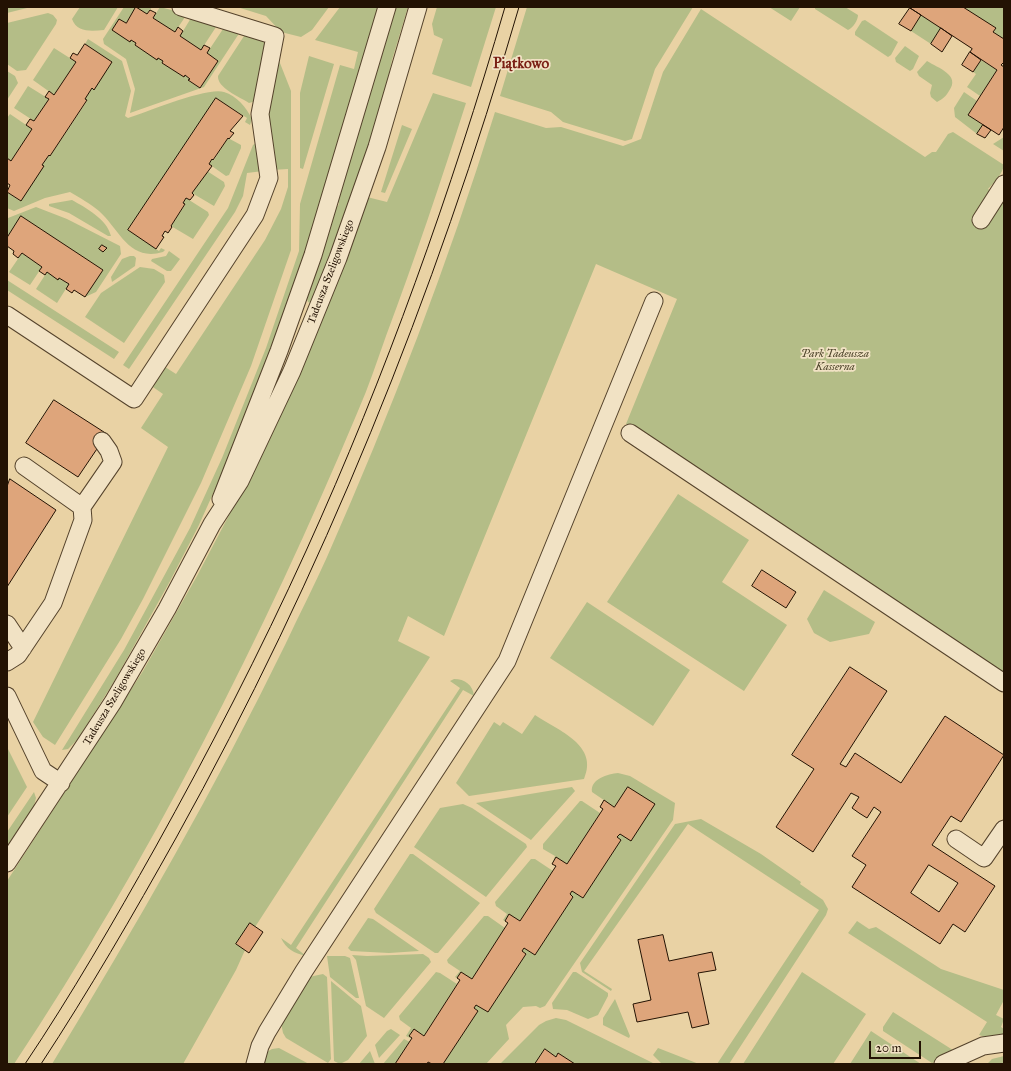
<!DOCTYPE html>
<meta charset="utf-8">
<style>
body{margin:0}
#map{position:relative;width:1011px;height:1071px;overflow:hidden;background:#e9d2a4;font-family:"IM FELL Great Primer",serif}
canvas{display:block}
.frame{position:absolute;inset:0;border:8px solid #231203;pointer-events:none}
.scale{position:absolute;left:869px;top:1041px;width:52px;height:18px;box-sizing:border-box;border:2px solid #231203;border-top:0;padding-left:5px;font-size:12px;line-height:14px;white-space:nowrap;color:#231203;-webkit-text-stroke:3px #f1e2c4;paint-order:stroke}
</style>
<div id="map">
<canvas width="1011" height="1071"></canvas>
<div class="frame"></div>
<div class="scale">20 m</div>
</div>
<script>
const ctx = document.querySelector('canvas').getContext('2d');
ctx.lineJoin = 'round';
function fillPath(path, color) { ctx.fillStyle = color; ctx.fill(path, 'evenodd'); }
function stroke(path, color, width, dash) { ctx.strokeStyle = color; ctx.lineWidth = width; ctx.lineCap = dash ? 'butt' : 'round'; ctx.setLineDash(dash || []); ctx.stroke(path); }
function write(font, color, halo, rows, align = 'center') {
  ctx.font = font + ' "IM FELL Great Primer",serif'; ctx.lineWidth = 3.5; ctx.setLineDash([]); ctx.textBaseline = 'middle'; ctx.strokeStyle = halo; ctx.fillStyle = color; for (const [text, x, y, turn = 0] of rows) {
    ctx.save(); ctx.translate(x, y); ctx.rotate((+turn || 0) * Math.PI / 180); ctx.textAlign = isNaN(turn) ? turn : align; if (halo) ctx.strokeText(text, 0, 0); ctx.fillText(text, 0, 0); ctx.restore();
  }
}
const green = new Path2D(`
 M7,7h24l-24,6z
 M80,7h38l-14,23c-12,1 -27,3 -32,-11z
 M124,7h28l-5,7 -11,-7 -10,16 -7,-4 -7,11 24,13 -1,2 21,14 2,-1 5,3 -1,2 22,14 1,-2 5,4 -1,2 11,7 18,-27 -11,-8 16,-24 3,-3 14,6 -36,55 -74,26 5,-24 -9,-30 -22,-15 -1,-5z
 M160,7l23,6 2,4 -10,15 -22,-14z
 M237,7h92l-17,23 -11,7 -20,-5 -15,-16z
 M340,7h39l-73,247 -72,193 -36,80 -29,56 -54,97 -37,59 -10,10 -6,1 62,-100 66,-122 32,-70 44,-110 33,-97 1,-47 40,-139 14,4 4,-17 -43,-12z
 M395,7h13l-16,53 -12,56 -62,176 -7,11 -3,-1 -1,-3 29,-94 2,1 1,-3 -2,-1z
 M437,7h59l-25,80 -39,-13 11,-35 -9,-4 -2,-11z
 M527,7h166l-38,62 -23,70 -7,2 -62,-19 -12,-10 -51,-16z
 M769,7h31l-9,14z
 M815,7h30l13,8c0,5 -5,13 -10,15l-33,-21z
 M963,7h41v32l-11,-7 2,-4z
 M701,9l224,148 7,-5h4l12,-18 5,-2 51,33c-1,8 -10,18 -16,24l15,10 1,-2v481l-378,-254 51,-125 -81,-35 -152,372 -36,-20 -10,25 32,16 -173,267 -2,3 -5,-4 -14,21 9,6 -9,20 -53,94h-131c84,-138 163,-275 234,-421 13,-28 28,-57 41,-86 64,-145 121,-293 168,-445l51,16 15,-1 62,19 18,-7 22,-67z
 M48,13l5,2 4,5 -1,4 -30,46 -9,1 -10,-7v-41z
 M921,15l20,13 -10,16 -20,-13z
 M191,18l24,5 1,4 -15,23 -21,-14z
 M865,20l33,22 -7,13 -3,2 -33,-22v-3l7,-11z
 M246,33l15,5 6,9 -11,54 -7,2c-9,-6 -32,-15 -31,-27z
 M88,39l34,22 9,30 -6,25 3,2c20,-6 78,-31 96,-26 13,4 22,15 28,27l-2,6 -5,-3 2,-4 -31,-20 -88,132 31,21 2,-3 4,2 -2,2c-34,10 -43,-22 -64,-41 -8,-7 -19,-13 -29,-19l-25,6 -31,13 -7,-3v-16l13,9 29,-46h2l36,-54 -2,-2 7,-11 1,1 19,-27 -27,-18z
 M905,46l14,10 -6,13 -3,2 -14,-9 -1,-4z
 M54,48l22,14 -22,33 -21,-15z
 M276,53l15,38v159l-40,116 -50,117 -58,116 -22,40 -66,106 -12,-8 -10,-15 135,-275 -27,-19 22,-34 -13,-9 12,-20 14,9 89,-134 16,-31 7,-22v-18l-16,1 -6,-68z
 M309,56l25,8 -31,105 -3,-1v-75z
 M981,60l16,10 -17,26 -13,-9 9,-13 -3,-2z
 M927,61c11,7 34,14 22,30 -3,5 -6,8 -12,11l-6,-5 -1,-4 2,-8 -13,-9 -2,-4z
 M7,71l8,5 3,7 -11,17z
 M28,86l21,13 -15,22 -20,-13z
 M964,92l13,9 -9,14 15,10 -6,9 -22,-17 -1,-9z
 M433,93l33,10c-25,78 -51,156 -80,233 -9,25 -17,50 -28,75 -95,227 -208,448 -344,653h-7v-183l136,-210 54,-95 49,-93 121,-286 20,5z
 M10,114l22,15 -21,32 -4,-3v-40z
 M402,125l10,4 -27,64 -4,-1z
 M1004,137v14l-11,-7z
 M228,138l13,7v3l-12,27 -3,1 -17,-12 3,-5 2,1z
 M256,143l7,28 -16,2 -4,23 -8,16 -106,157 -6,-4 105,-157 25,-63z
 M207,171l17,11 1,4 -11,20 -22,-13z
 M186,198l22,14 1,3 -16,24 -22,-13 14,-21 -2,-2z
 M72,200c14,8 35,19 39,36h-3l-39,-23 -20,-7v-2z
 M36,207l31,12 53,27 1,8 -25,38 -11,5 18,-27 -82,-54 -14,22 1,-20z
 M169,251l11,8 -9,12h-4l-16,-10 1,-2 14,-3z
 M22,253l20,14 -12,18 -21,-13z
 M130,256h4l2,2 -1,8 -23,16 -1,-5 11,-18z
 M140,267l14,2 10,6 1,7 -41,61 -39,-26 16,-24z
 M47,272l22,12 -12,19 -21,-14z
 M7,280l112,72 -5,7 -107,-69z
 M678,494l71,46 -27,42 65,43 -43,66 -137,-89z
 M824,590l51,32 -6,12 -39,8 -16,-9 -7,-14z
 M587,602l103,68 -37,56 -103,-68z
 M454,679c11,0 19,6 20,17l-11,-6 -167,258 10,8c-12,-3 -20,-7 -25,-18l10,7 169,-257 -10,-7z
 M535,715c24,16 64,30 49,64l-115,17 -13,-13 38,-61 6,4 3,-4 19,12z
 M7,747l20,40 -20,30z
 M618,773l12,3 45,27 -2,17 -128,186 -5,2 -4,-2 -13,1 -17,18 3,14 -23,25h-43l35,-53 -4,-3 2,-3 12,7 38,-58 -4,-3 2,-3 11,7 38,-58 -3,-3 2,-3 11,7 38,-58 -4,-3 3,-3 34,-30 -26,-17 -14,20 -22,-15c-2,-13 16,-18 26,-19z
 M572,787l3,4 -44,49 -55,-37z
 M34,792l2,6 -2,8 -27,40v-14z
 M580,801h2l18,12 -33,51 -11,-7 -4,7 3,-8 -12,-7v-5z
 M463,804l9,4 54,36 1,3 -41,50 -72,-50 26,-39z
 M701,819l60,35 40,28 -1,2 23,16 5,9 -2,6 -97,149h-12l102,-154 -131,-86 -104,147 28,18 -1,2 -29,-19 -2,-9 95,-139z
 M410,854h3l67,49 -42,50h-3l-59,-40 -2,-4z
 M531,859h4l18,12 -33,50 -11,-6 -4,6 -2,-1 4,-6 -11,-8 -1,-4z
 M484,916h4l17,12 -33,51 -11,-7 -4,6 -2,-1 5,-6 -12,-8 -1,-3z
 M368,918l5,1 46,32 -30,2 -38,-2 -3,-3z
 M857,921l12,8 7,-2 65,42 63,21v10l-8,15 8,4 -3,8 3,2v7l-16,2 -9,-3 8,-13 -139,-89z
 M423,954l6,4 2,4 -47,56 -18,-12 -10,-46 -4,-5 15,1z
 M327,956h18l5,2 9,40h-3l-26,-21z
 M436,972l4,1 17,11 -33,52 -10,-7 -5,7 3,3 -6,-3 5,-8 -11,-8 -1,-4z
 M573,972h3l32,21v3l-10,19 -10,4 -21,-9 -14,-1 -1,-6z
 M802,972l64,42 -4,6 -29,44h-90z
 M323,974l4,3 4,82 -3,4 -42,-25 -3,-5 -2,-10 28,-46z
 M331,981l30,25 6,30 -19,24 -8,4 -6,-3z
 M615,999l15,37 -1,2 -26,-13v-7z
 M893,1012l63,40 -24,11 -49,-32v-4z
 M556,1018l10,2 89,44h-80l-17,-11 -2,4 -11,-8 -10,15h-35l39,-39 7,-4z
 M391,1029l9,6 -21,23 -4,-13 12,-14z
 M871,1031l50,33h-71z
 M404,1039l6,3 -15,22h-12z
 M279,1048l30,16h-47l3,-11 7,-4z
 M658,1048l41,16h-37l-9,-9z
 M370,1051l5,13h-16z
 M1004,1056v8h-17l5,-5z`);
const building = new Path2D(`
 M136,7l11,7 3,-4 6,3 -3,5 22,14 3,-5 5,4 -3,5 21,14 3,-5 6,3 -3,5 11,8 -18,27 -12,-8 2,-1 -5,-4 -1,2 -22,-14 1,-2 -5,-3 -1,2 -22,-15 1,-2 -5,-3 -1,2 -18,-12 7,-11 7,4z
 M909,7h54l33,21 -3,4 11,7v23l-3,3 3,2v60l-5,8 -31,-20 29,-45 -27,-18 2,-3z
 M910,8l11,7 -10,16 -12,-7z
 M941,28l11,8 -10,16 -11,-8z
 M85,44l27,18 -18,28 -2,-2 -7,11 2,1 -37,56 -1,-1 -7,10 2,1 -23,35 -14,-9 3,-7 -3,-2v-25l4,3 21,-32 -6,-4 4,-6 4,2 15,-22 -4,-2 4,-6 5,4 22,-33 -6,-4 3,-5 4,2z
 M970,52l11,8 -8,12 -11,-7z
 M216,98l27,18 -13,15 4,2 -5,6 -1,-1 -15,22 -1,-1 -3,5 3,2 -20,27 2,2 -4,5 -4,-2 -3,5 2,1 -14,22 1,1 -4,6 -3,-2 -3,5 2,1 -8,12 -28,-19z
 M983,125l8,5 -6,8 -8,-4z
 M21,216l82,54 -18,27 -11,-7 -2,3 -6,-4 3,-5 -10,-6 -1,2 -11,-8 -2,3 -6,-4 3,-4 -20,-14 -4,5 -5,-4 1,-3 -7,-5v-8z
 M102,245l5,3 -4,4 -4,-3z
 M54,400l53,34 -29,43 -52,-34z
 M10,479l46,31 -49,77v-100z
 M762,570l34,22 -10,16 -34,-22z
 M850,667l37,24 -47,73 6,3 9,-14 46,30 44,-67 59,39 -43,67 -10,-6 -19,29 63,41 -30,46 -12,-8 -13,20 -88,-57 14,-22 -14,-9 29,-44 -7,-5 -7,11 -8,-5 -7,-5 7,-11 -8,-4 -38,59 -37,-25 38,-58 -22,-14zM929,865l29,18 -19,29 -28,-19z
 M628,787l27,17 -24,37 -11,-7 -3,3 4,3 -38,58 -11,-7 -2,3 3,3 -38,58 -11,-7 -2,3 4,3 -38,58 -12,-7 -2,3 4,3 -35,53h-11l-4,-2 -1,2h-32l17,-26 -3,-2 5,-7 10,7 36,-56 -3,-2 4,-6 11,7 36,-56 -3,-2 4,-7 11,7 36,-55 -4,-2 4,-7 11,7 36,-55 -3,-2 4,-7 10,7z
 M250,923l13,9 -14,21 -13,-9z
 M663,935l6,26 43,-9 4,18 -18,3 11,51 -17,4 -4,-16 -51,10 -4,-18 18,-4 -13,-60z
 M545,1049l11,8 2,-4 17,11h-40z`);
const minor = new Path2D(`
 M981,220l23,-36
 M7,315l127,84 121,-184 14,-37 -9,-64 15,-78 -94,-29
 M630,433l374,250
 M221,499l58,-148 34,-96 74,-248
 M82,507l31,-45 -4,-11 -7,-10
 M7,624l16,24
 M7,662l11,-7 35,-52 30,-83 -1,-13 -58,-41
 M7,696l36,75 18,12
 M956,839l28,19 20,-29
 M7,863l106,-161 54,-93 45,-85 28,-43 52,-110 46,-113 39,-111 41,-140
 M255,1064l5,-18 7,-14 37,-61 203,-310 147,-360
 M943,1064l40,-18 21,-3`);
const tram = new Path2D(`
 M25,1064c47,-70 89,-143 130,-216 54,-97 105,-196 151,-297 80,-176 145,-359 199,-544
 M41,1064c48,-73 92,-149 135,-226 146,-263 259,-542 343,-831`);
const streetNames = [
 ["Tadeusza Szeligowskiego",331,272,-69],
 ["Tadeusza Szeligowskiego",115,697,-59]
];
const parkNames = [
 ["Park Tadeusza",835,354],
 ["Kasserna",835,367]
];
const districtNames = [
 ["Piątkowo",521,64]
];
fillPath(green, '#b4bd87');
fillPath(building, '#dea57b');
stroke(building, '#231203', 1);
stroke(minor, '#54422b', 19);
stroke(minor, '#f1e2c4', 17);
stroke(tram, '#231203', 1);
write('11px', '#231203', '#f1e2c4', streetNames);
write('italic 11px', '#4e452b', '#f1e2c4', parkNames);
write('bold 15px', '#7a1f14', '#f1e2c4', districtNames);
</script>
